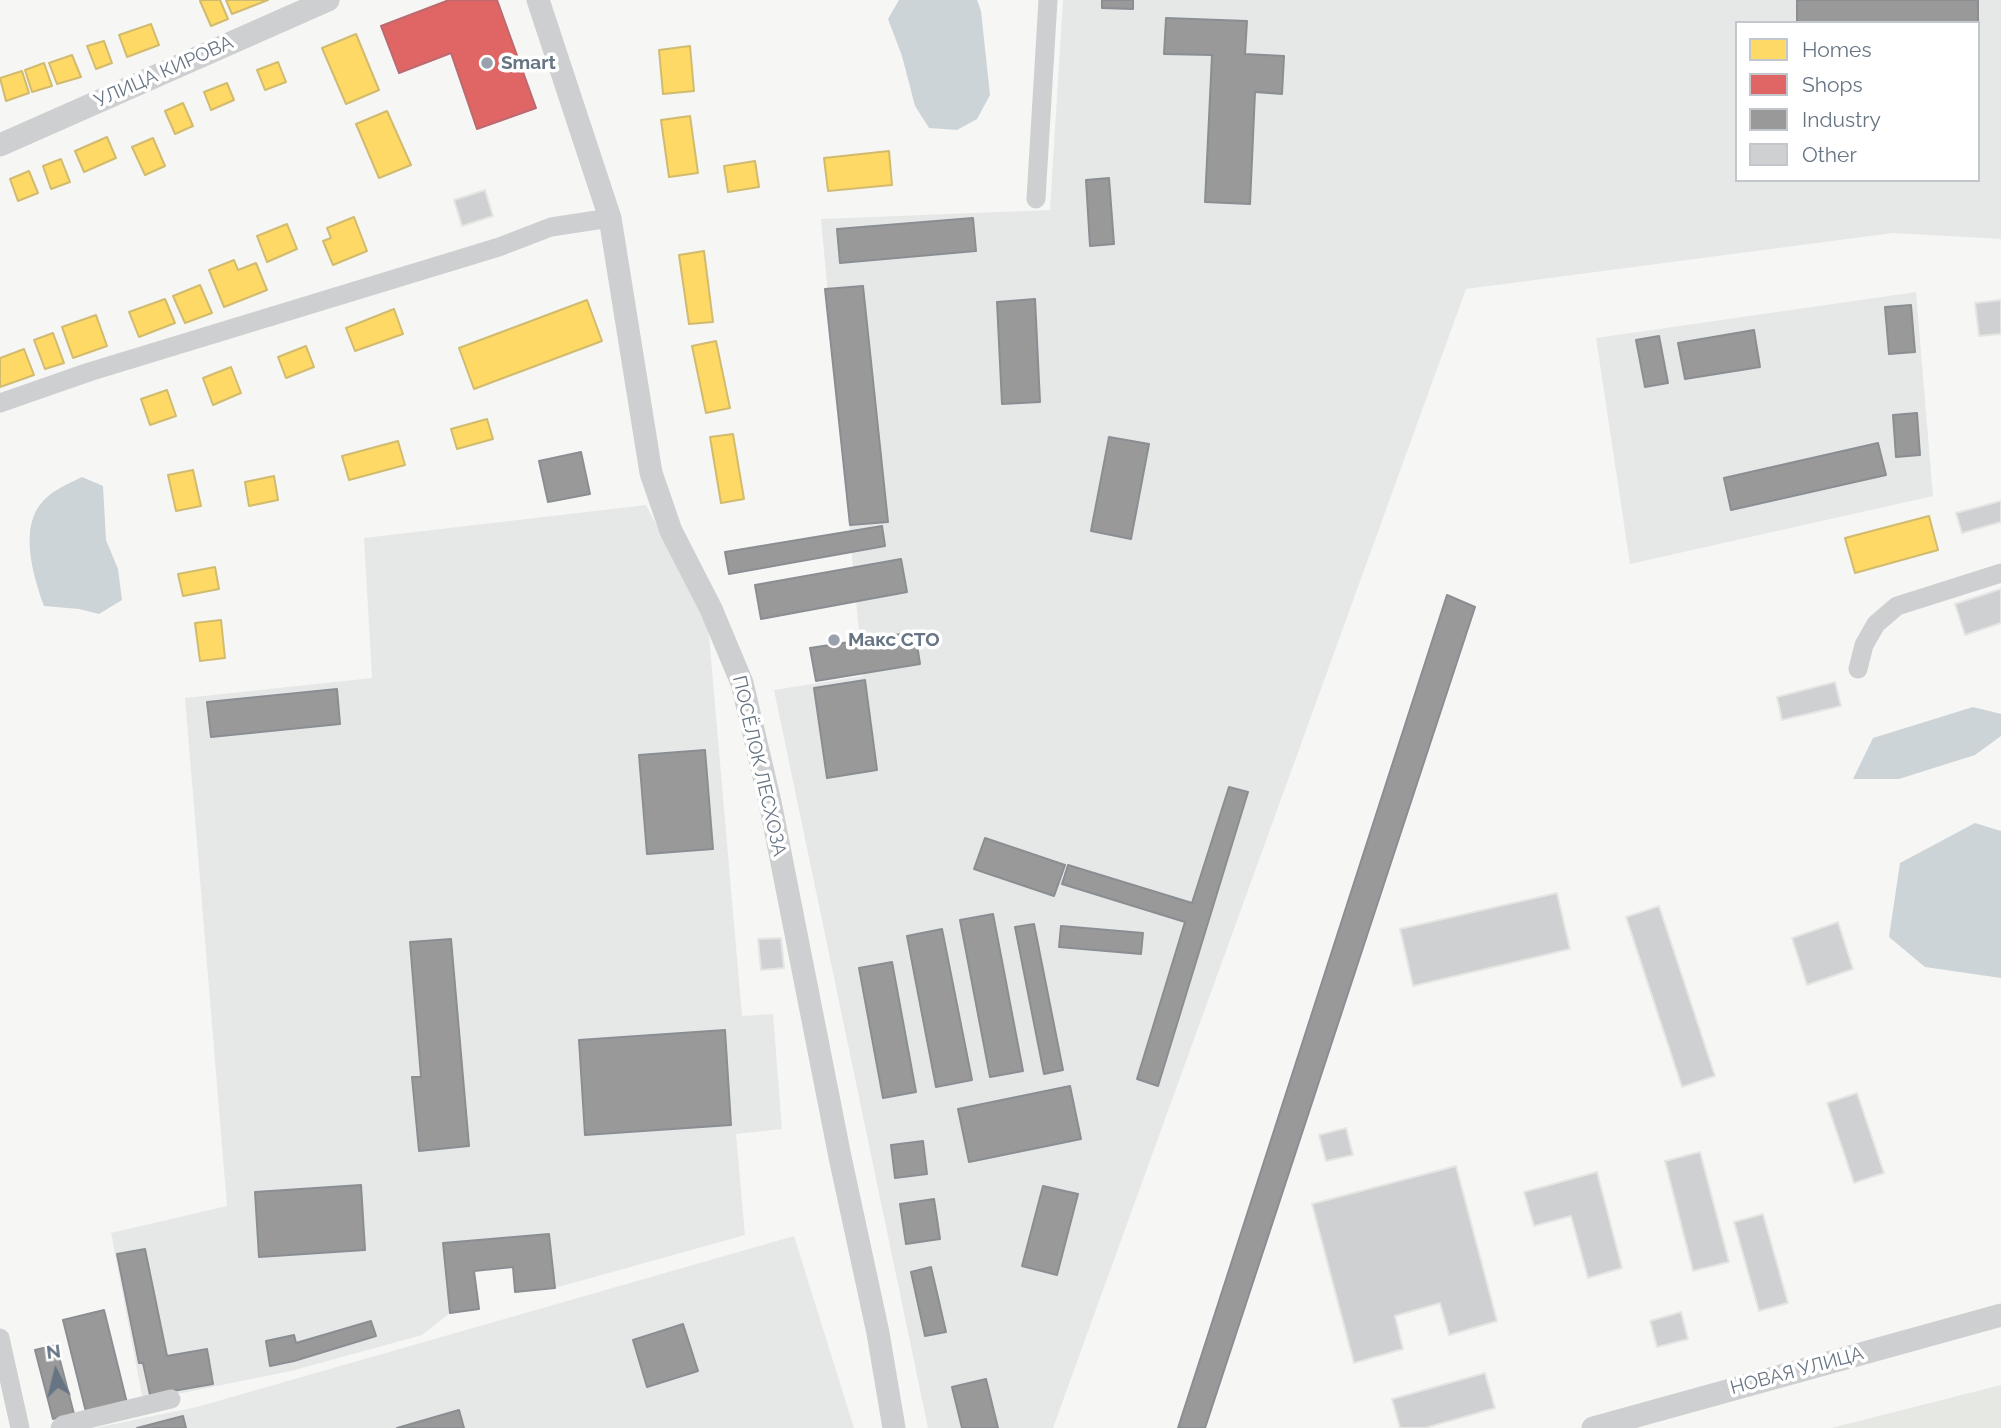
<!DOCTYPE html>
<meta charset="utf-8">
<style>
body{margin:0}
#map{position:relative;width:2001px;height:1428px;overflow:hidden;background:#f6f6f5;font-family:Raleway,sans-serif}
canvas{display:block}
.legend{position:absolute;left:1735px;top:21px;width:245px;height:161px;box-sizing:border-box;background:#fff;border:2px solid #c2c7ce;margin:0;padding:9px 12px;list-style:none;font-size:21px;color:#677484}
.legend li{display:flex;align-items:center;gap:14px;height:35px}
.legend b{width:35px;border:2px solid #c2c7ce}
.north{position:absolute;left:21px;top:1337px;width:70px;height:70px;-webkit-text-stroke:5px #fff;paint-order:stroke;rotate:353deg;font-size:19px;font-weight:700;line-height:28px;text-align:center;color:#677484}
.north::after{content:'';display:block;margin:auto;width:24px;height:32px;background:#677484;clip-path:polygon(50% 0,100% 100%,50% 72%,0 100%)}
</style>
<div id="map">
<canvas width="2001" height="1428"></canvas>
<ul class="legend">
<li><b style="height:19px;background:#ffd966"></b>Homes</li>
<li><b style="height:19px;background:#e06666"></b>Shops</li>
<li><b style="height:19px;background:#999"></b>Industry</li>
<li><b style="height:19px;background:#cfd0d1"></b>Other</li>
</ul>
<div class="north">N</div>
</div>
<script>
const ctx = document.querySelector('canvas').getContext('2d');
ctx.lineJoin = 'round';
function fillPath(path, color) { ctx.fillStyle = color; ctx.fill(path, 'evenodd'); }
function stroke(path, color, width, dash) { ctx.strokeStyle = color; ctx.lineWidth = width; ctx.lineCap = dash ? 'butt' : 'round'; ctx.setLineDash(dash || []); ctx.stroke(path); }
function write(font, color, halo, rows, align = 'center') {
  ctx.font = font + ' Raleway,sans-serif'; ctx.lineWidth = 7; ctx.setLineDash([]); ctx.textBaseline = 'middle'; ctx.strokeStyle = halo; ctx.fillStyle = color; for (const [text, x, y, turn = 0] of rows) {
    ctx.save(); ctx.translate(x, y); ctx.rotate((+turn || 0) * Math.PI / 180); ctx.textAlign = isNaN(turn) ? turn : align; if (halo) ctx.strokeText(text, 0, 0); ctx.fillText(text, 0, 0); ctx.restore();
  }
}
const built = new Path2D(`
 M1063,0h938v239l-108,-6 -427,56 -413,1139h-125l-154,-738 89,-14 -42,-457 229,-9zM1737,23h241v157h-241z
 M1916,292l17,204 -303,68 -34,-226z
 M646,505l62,119 34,392 31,-2 9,115 -46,5 9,101 -190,53 -6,-54 -106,10 7,69 -28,22 -131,36 -148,30 -32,-168 116,-27 -42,-508 187,-20 -8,-140z
 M794,1236l60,192h-759l102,-21z`);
const green = new Path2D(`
 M2001,1385v43h-170z`);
const water = new Path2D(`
 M899,0h78l4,11 9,84 -13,24 -20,11 -28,-2 -14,-22 -13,-50 -14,-37z
 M82,477l21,9 3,54 12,29 4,31 -23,14 -20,-5 -35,-3c-11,-30 -26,-80 0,-106 9,-10 26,-17 38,-23z
 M1973,707l28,7v22l-26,19 -76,24h-46l20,-41z
 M1975,823l26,8v147l-76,-11 -36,-30 11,-74z`);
const homes = new Path2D(`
 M203,0h17l8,19 -17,7 -11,-25z
 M226,0h42l-36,14z
 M151,24l8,21 -32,12 -8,-22z
 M356,34l23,56 -33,14 -24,-56z
 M104,41l8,22 -16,6 -9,-23z
 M690,46l4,45 -31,3 -4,-44z
 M72,55l9,22 -24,7 -8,-21z
 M278,62l8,20 -21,8 -8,-20z
 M44,63l8,23 -20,6 -7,-22z
 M22,71l7,22 -23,8 -6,-23z
 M227,83l7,17 -23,10 -7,-18z
 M183,103l10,23 -18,8 -10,-23z
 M387,111l24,54 -32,13 -23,-54z
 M690,116l8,57 -29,4 -8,-57z
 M107,137l9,21 -32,14 -9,-21z
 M153,138l12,28 -20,9 -13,-28z
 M889,151l3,34 -64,6 -4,-33z
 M61,159l9,23 -19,7 -8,-23z
 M755,161l4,26 -31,5 -4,-26z
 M29,171l9,22 -20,8 -8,-22z
 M354,217l13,34 -34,14 -10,-24 8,-3 -4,-10z
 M287,224l10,25 -30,13 -10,-26z
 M704,251l9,71 -24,2 -10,-69z
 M234,260l4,10 18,-7 11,27 -43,17 -15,-37z
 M200,285l12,28 -27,10 -12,-27z
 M165,299l10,24 -36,14 -10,-25z
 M587,300l15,41 -128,48 -15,-41z
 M394,309l9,25 -48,17 -9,-23z
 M96,315l11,31 -34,12 -11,-31z
 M53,333l11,30 -19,6 -11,-29z
 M716,341l14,67 -24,5 -14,-67z
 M306,346l8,21 -28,11 -8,-21z
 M24,349l10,26 -34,12v-29z
 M231,367l10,26 -28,12 -10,-27z
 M167,390l9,26 -26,9 -9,-26z
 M487,419l6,20 -36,10 -6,-20z
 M733,434l11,65 -23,4 -11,-66z
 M398,441l7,24 -56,15 -7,-24z
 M193,470l8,36 -25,5 -8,-36z
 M274,476l4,24 -29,6 -4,-24z
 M1929,516l9,34 -83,23 -10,-35z
 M215,567l4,22 -36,7 -5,-22z
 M221,620l4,38 -25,3 -5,-38z`);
const shops = new Path2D(`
 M449,0h48l39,108 -59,21 -26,-76 -52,20 -18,-47z`);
const industry = new Path2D(`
 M1102,0h31v9l-31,-1z
 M1797,0h181v23h-181z
 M1166,18l81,3 -2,33 39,2 -2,38 -27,-2 -5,112 -45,-2 7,-147 -48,-1z
 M1109,178l5,66 -24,2 -4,-66z
 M973,218l3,33 -136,12 -3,-34z
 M863,286l25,236 -38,3 -25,-236z
 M1035,299l5,103 -38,2 -5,-102z
 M1911,305l4,47 -26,2 -4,-47z
 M1754,330l6,37 -75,12 -7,-36z
 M1659,336l9,47 -23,4 -9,-47z
 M1917,413l3,42 -24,2 -3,-42z
 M1109,437l40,7 -18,95 -40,-8z
 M1878,443l8,32 -155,35 -7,-32z
 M581,452l9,42 -42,8 -9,-41z
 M882,526l3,20 -156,28 -4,-22z
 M901,559l6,33 -146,27 -6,-34z
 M1447,595l28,12 -270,821h-27z
 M915,632l5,32 -104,17 -6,-33z
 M865,680l12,90 -50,8 -13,-90z
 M337,689l3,35 -129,13 -4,-35z
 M705,750l8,99 -66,5 -8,-99z
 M1229,787l19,5 -90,294 -21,-7 48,-157 -123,-38 6,-19 124,38z
 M985,838l80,27 -11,31 -80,-27z
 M993,914l30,157 -33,6 -30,-157z
 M1034,924l29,146 -19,4 -29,-147z
 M1061,926l82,7 -2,21 -82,-7z
 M942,929l30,151 -36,7 -29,-151z
 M451,939l18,207 -50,5 -7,-74h9l-11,-135z
 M892,962l24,130 -33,6 -24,-130z
 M725,1030l6,95 -146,10 -6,-95z
 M1070,1086l11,53 -112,23 -11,-53z
 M923,1141l4,33 -32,4 -4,-33z
 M361,1185l4,65 -106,7 -4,-65z
 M1043,1186l35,8 -21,81 -35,-9z
 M934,1199l6,40 -34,5 -6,-40z
 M549,1234l6,54 -40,4 -2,-25 -39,4 5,38 -29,4 -7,-70z
 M145,1249l22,107 40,-7 6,35 -63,11 -7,-32h-4l-22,-109z
 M931,1267l15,65 -21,4 -14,-64z
 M104,1310l23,93 -41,9 -23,-92z
 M371,1321l5,15 -82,25 -24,5 -4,-25 28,-6 2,8z
 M683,1324l15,47 -51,16 -14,-47z
 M56,1345l18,69 -21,5 -18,-69z
 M986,1379l12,49h-36l-10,-41z
 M459,1410l5,18h-67z
 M183,1416l3,12h-49z`);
const building = new Path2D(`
 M485,190l8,26 -31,10 -8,-26z
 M2001,300v34l-22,2 -4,-33z
 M2001,501v21l-39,11 -6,-20z
 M2001,589v34l-36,12 -10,-31z
 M1835,682l6,24 -59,14 -5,-23z
 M1557,893l13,56 -157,37 -13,-57z
 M1659,906l56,170 -33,11 -56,-170z
 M1838,922l15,47 -46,16 -15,-47z
 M781,938l3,30 -23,2 -3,-31z
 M1857,1093l27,80 -30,10 -27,-80z
 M1346,1128l7,27 -27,6 -7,-26z
 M1700,1152l29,110 -36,9 -28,-110z
 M1456,1166l41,155 -48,14 -9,-32 -45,13 8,33 -49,14 -42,-159z
 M1597,1172l25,96 -34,10 -17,-62 -37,10 -10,-34z
 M1763,1214l25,89 -29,8 -25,-89z
 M1681,1312l7,27 -31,8 -7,-26z
 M1485,1373l10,35 -70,20h-25l-8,-29z`);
const minor = new Path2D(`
 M1036,199l12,-199
 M0,403l89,-31 410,-125 52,-20 59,-9
 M1858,669l6,-24 12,-21 21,-18 104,-33
 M0,1338l20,90
 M60,1428l3,-3 108,-26`);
const tertiary = new Path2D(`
 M538,0l72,218 41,255 20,58 40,78 31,74 28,119 70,355 38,176 16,95
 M0,145l328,-145
 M1593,1428l408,-113`);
const markers = [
 [487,63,7,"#99a2ac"],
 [834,640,7,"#99a2ac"]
];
const poiNames = [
 ["Smart",501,63],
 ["Макс СТО",848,640]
];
const streetNames = [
 ["УЛИЦА КИРОВА",164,72,-24],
 ["ПОСЁЛОК ЛЕСХОЗА",759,766,77],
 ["НОВАЯ УЛИЦА",1797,1371,-15]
];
fillPath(built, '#e6e8e7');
fillPath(green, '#e6e9e3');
fillPath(water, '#cdd4d7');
fillPath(homes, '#ffd966');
stroke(homes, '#d1bb6f', 2);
fillPath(shops, '#e06666');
stroke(shops, '#bc6a6f', 2);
fillPath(industry, '#999');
stroke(industry, '#8a8e93', 2);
fillPath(building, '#cfd0d1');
stroke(building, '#e5e5e4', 2);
stroke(minor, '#cecfd0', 19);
stroke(tertiary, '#cecfd0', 23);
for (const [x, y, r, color] of markers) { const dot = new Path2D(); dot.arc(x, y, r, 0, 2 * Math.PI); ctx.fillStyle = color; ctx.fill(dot); stroke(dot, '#fff', 2.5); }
write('bold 19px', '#677484', '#fff', poiNames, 'left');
write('19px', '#677484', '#fff', streetNames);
</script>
